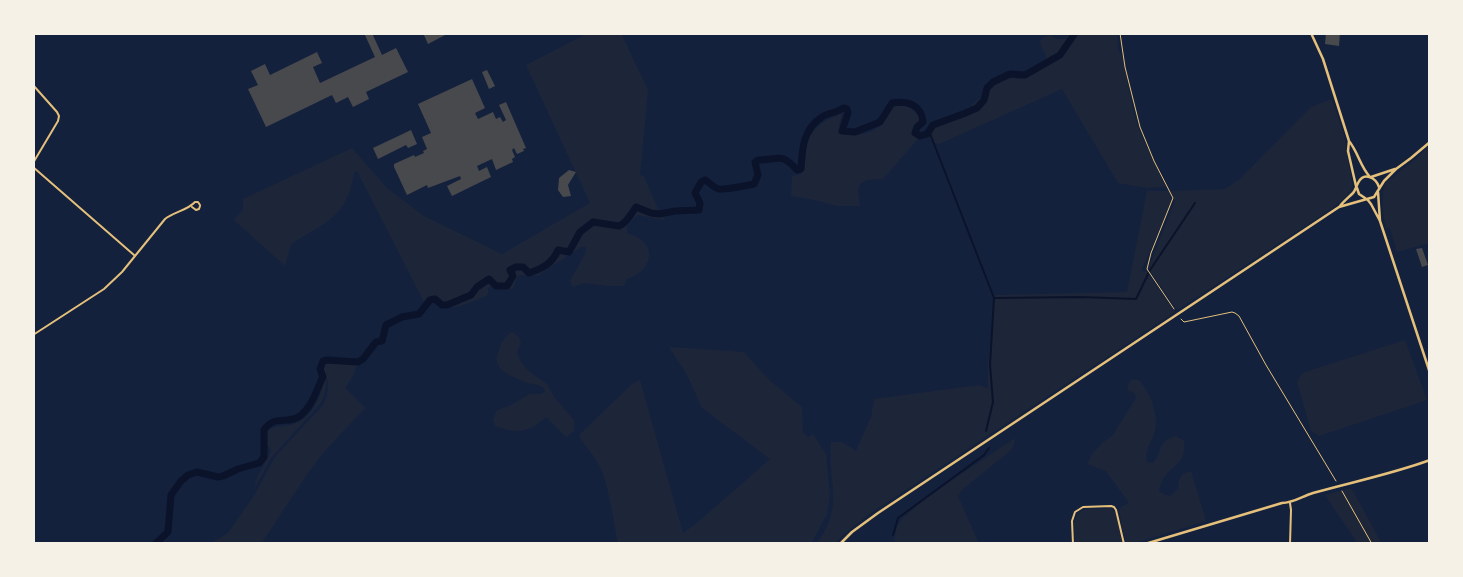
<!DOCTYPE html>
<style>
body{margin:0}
#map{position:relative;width:1463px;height:577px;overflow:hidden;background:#14213d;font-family:"Fira Sans Condensed",sans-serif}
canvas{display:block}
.frame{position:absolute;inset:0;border:35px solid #f6f1e7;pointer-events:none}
</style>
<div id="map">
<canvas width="1463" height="577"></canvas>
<div class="frame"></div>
</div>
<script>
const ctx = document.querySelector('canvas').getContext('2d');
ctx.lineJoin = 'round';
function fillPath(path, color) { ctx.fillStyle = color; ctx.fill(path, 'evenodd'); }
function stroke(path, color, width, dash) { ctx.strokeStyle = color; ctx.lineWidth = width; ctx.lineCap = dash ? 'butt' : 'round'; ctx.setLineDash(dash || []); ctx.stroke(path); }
const green = new Path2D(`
 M588,33h38l-4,2 26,55 -8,85 4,1 17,40 3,2 1,2 -28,-5 -10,11v7c31,8 28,37 0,46l-3,7h-15l-25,-3 -11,4 -3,-6 15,-27 1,-7h-5l-42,28c-7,1 -15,-2 -21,1l-5,12c-7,3 -13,2 -20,-2l-5,2v6l-2,2c-16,6 -36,18 -51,7l-5,1 -3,4 -70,-137 -3,2c-7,44 -28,49 -63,71l-6,22 -51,-46 9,-11v-10l109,-51 35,40 37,28 78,38 88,-51 -64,-138z
 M1069,33h49c0,8 -2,17 4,23l13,62 7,19 24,50 -20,1 -28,-5 -56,-94 -123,55 -6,-1 -6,-12c10,-13 25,-13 38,-21 15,-8 26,-29 44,-32 7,-2 3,1 10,1 8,-1 20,-6 25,-13 7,-10 -3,-15 -4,-25l4,-4 6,-2 7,4h9z
 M1329,100h3l12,35 8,50c-2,11 -12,17 -21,24l-154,101 -28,-40v-3l26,-66 -4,-10 54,-2 15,-10 71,-72z
 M901,105c9,1 16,7 20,15l-9,10v4l7,4 -36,41 -16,1 -7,4 -2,7 2,15h-23l-27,-7 -19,-3 1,-20 9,-2c4,-8 4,-14 5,-22 2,-23 16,-31 36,-38l-3,10 1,6c14,9 31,5 43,-7 3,-5 6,-11 9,-16z
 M1430,145v98l-33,9 -7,-24h-4c-4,-15 -5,-30 -1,-45l27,-21z
 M1147,191h22l3,10 -31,70 6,1 28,40 -307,203 -24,19 -9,10h-19c30,-39 11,-60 15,-102h11l14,9 15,-34 3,-18 105,-14 9,3v-23l7,-70 132,-3z
 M513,332l6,5 2,6 -4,9 3,8 7,10 20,14 8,14 19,22v11l-8,6 -20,-20c-17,16 -29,17 -51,9l-2,-7 4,-9 12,-4 21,-12h12l3,-3 -1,-3 -6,-3 -11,-2 -18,-8 -9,-6 -4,-10c4,-10 5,-23 17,-27z
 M1405,340l22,60 -108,36 -8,-5 -14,-49 5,-9z
 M669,347l75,5 23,26 35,29 1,25 5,5 5,-3 13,20 4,42 -3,18 -16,30h-193c-4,-21 -9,-58 -18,-77 -5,-12 -16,-20 -21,-32l53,-51 8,-4 43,153 15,-11 72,-63 -68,-51 -15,-33z
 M331,362l26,3 -4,11 -8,12 20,20 -42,45 -17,23 -45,68h-51l18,-11 27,-39 20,-37 48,-52c4,-8 7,-19 4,-27l-3,19 -4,7 -49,54 -18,33 4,-13 14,-26 -1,-4 -6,-7 2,-10c10,-6 18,-4 28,-7 22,-8 32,-37 29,-58l2,-3z
 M1132,379l7,1c12,14 21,36 15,54 -4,12 -9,14 -7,28l6,1c10,-11 4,-22 23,-27l8,5c2,25 -11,22 -21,38 -1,1 -4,11 -4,12l4,3 7,2 8,-7c1,-11 2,-15 13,-18l15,50 -74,23h-6l-7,-33 2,-4 8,-4 -23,-32 -19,-7 5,-10 11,-12 9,-6 24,-38 -1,-4 -7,-4v-5z
 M1015,438l-1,7 -3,5 -49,40 -4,6 21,48h-79l-6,-4 3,-14 6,-8 24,-21z
 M1350,488l3,3 29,53h-24l-33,-49z
 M1110,508l5,3 8,33h-48l-1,-21 4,-10 7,-4z`);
const stream = new Path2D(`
 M929,131l65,167 -4,67 3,37 -7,29
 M995,298l86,-1 55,2 14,-29 45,-67
 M893,535l5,-17 86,-63 5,-7`);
const river = new Path2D(`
 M155,544l13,-12 3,-37 10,-14 7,-6 9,-3 21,5 5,-1 15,-7 21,-6 5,-6v-27c11,-16 23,-5 36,-14 13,-10 16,-26 23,-39l-3,-8 3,-8 4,-1 31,2 5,-3 13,-17 6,-1 4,-16 16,-8 17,-3 11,-14 5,-1 7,6h5l24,-10 6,-8 12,-8 7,7h11l6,-10 -3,-6 6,-3h7l6,6c14,-5 23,-9 29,-23l11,2 11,-20 13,-10 26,4c8,-3 12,-12 17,-19l15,6 8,1 16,-3 24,-1 1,-7 -5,-10 6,-11 4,-2c4,2 9,8 14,9 4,1 30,-4 35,-5l4,-9 -3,-13 3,-2c23,0 22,-8 39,10l4,-1c1,-20 2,-40 21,-52 5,-4 14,-4 21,-9l4,1 1,4 -6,18 13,1 25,-10 12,-19c15,-3 30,2 31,19l-6,5 -2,6 5,3 7,-2 6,-9 30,-11 14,-6 7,-8 3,-12 6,-6 17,-8 15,1 35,-20 15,-22`);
const building = new Path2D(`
 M364,33h8l10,22 14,-7 12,24 -42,20 3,7 -16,8 -5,-10 -12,6 -4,-8 -66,32 -18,-38 10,-4 -7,-14 14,-7 5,11 47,-23 5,11 -9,4 7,16 55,-26z
 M423,33h26l-21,11z
 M1326,33h14l-1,13 -14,-2z
 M487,70l8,16 -6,3 -7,-17z
 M472,79l13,29 -10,5 3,6 15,-7 3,7 4,-2 3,5 3,-2 -7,-15 7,-3 20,46 -3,1 1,2 -7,3 -3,-6 -2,2 3,7 -3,2 1,3 -17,8 -4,-11 -15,7 2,5 8,-4 4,10 -39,19 -5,-10 14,-7 -1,-3 -32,12 -1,-3 -20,10 -13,-28v-3l20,-9 1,2 9,-4 -1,-2 4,-2 -5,-12 9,-4 -13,-29z
 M411,130l6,14 -9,4 -2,-3 -28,14 -5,-11z
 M569,170l7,2 -8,13 3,11 -8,1 -5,-7 1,-12z
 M1422,248l6,17 -6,2 -6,-18z`);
const path = new Path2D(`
 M1120,33l5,34 15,60 14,34 19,37 -22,55 -4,16 27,40
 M1181,319l3,3 48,-10 3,1 4,3 27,49 70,116
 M1342,491l30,53`);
const minor = new Path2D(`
 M33,49v2
 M33,85l24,27 2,4 -1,5 -25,42
 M33,167l101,88
 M192,207l4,3 3,-1 1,-3
 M33,335l71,-46 18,-17 43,-53c9,-7 23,-9 30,-17h3l2,3
 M1290,503l1,7 -1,34
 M1073,544l-1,-23 3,-9 8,-5 28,-1 3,1 2,3 8,34`);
const secondary = new Path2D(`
 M1311,33l12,26 26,82c9,11 11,25 21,36
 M1349,141l-1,10 8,35
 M1378,192l2,29
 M1367,199l4,5 9,17 50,152
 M1145,544l137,-41c11,0 21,-7 31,-10 39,-11 79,-19 117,-33`);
const primary = new Path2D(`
 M1371,177l24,-8
 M1357,188l2,6 6,4
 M1340,206c4,-5 8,-8 13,-13 2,-2 3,-6 5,-10 6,-12 18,-5 21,4
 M840,544l12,-12 26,-19 461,-306 35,-10 10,-16 12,-12 15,-11 19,-16`);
fillPath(green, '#1d2539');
stroke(stream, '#0b132b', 2);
stroke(river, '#0b132b', 7);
fillPath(building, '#48494c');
stroke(path, '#e5c07b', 1);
stroke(minor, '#e5c07b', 2);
stroke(secondary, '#e5c07b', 2.5);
stroke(primary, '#e5c07b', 2.5);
</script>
